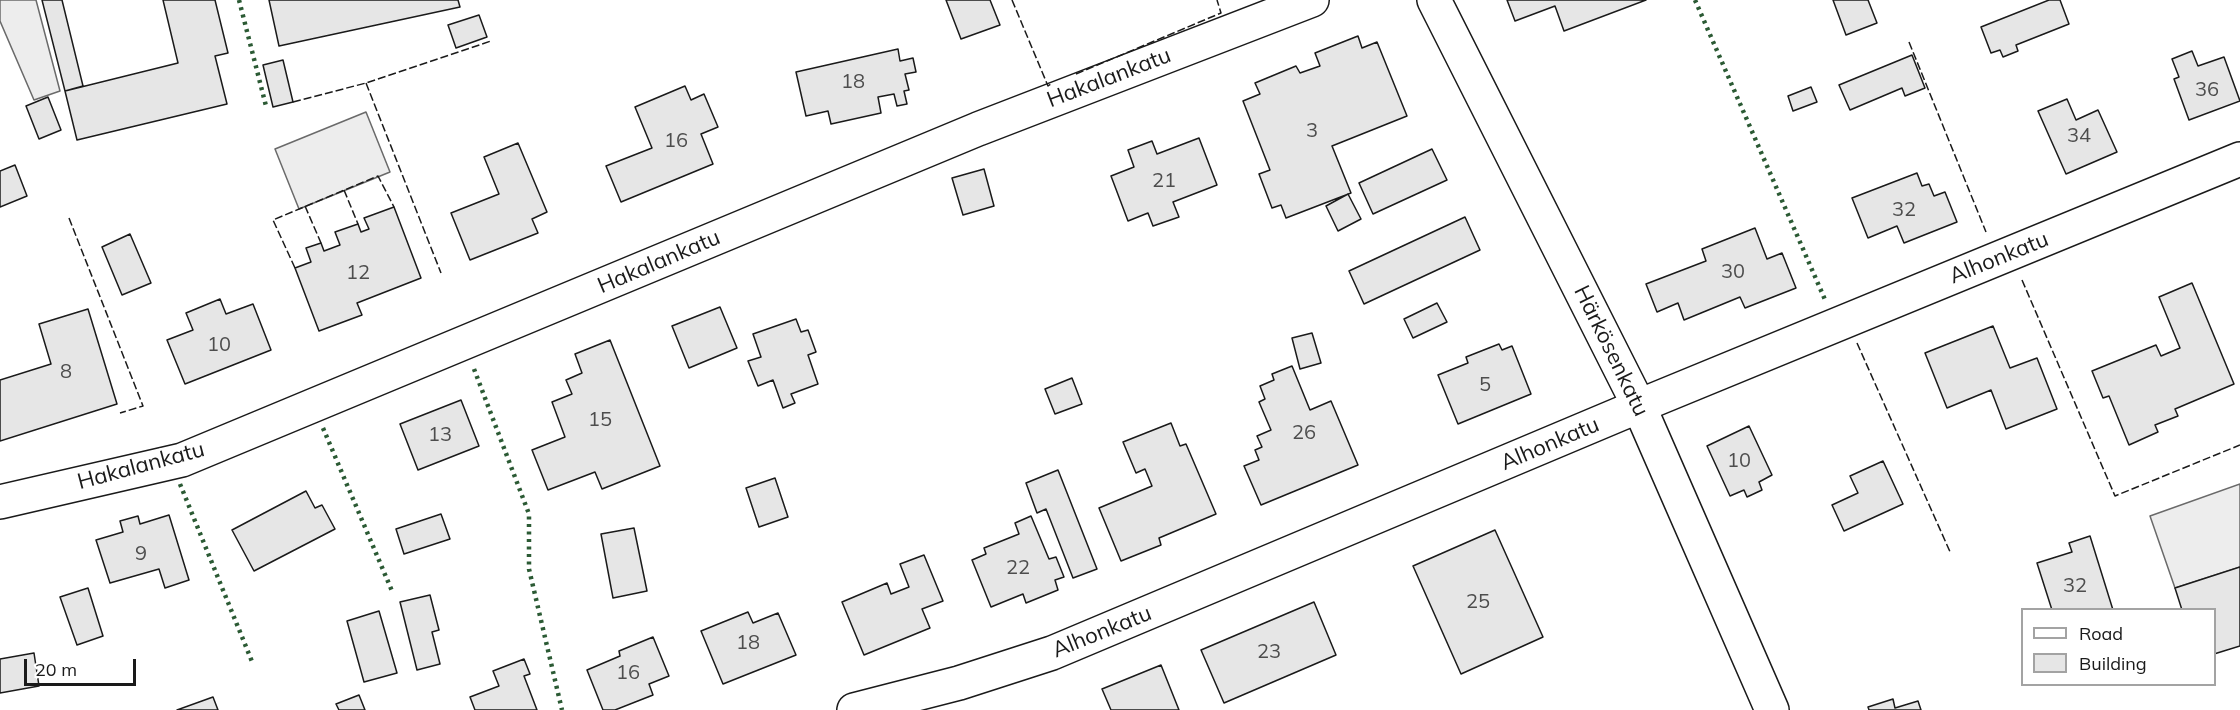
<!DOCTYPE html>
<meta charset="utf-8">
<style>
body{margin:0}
#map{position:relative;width:2240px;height:710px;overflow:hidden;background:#fff;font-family:Mulish,sans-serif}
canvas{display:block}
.legend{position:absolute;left:2021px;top:608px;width:195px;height:78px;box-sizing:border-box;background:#fff;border:2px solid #a3a3a3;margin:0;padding:8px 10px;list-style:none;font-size:18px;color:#1a1a1a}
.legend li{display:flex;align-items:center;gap:12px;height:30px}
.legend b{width:30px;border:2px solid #a3a3a3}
.scale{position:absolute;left:24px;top:659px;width:112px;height:27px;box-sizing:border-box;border:3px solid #1a1a1a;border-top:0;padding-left:8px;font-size:18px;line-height:21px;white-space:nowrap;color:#1a1a1a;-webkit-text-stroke:4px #fff;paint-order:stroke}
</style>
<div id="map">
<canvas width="2240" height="710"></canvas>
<ul class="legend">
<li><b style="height:8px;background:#fff"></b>Road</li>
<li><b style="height:16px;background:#e6e6e6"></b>Building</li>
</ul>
<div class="scale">20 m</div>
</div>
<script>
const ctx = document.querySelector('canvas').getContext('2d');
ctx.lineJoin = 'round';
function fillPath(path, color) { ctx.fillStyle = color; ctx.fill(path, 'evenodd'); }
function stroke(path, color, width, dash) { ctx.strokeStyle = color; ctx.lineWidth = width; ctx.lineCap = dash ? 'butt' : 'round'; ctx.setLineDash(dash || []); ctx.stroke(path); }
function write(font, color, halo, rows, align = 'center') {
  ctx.font = font + ' Mulish,sans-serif'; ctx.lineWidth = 4.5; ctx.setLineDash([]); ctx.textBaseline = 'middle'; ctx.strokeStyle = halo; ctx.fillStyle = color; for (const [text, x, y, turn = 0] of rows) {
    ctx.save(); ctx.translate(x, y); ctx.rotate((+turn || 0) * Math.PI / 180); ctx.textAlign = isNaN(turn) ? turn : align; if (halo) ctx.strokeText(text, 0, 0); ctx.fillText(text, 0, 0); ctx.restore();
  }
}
const parking = new Path2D(`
 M0,0h36l24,91 -26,9 -34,-79z
 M366,112l24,60 -91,37 -24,-60z
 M2240,484v83l-65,21 -25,-72z`);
const building = new Path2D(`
 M42,0h20l21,86 -18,5z
 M163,0h52l13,53 -13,3 12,48 -150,36 -12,-49 113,-28z
 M269,0h189l2,7 -181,39z
 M946,0h44l10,25 -39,14z
 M1507,0h139l-82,31 -9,-25 -40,15z
 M1833,0h35l9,23 -31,12z
 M2049,0h11l9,24 -53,21 2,6 -15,6 -3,-7 -9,3 -10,-26z
 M479,15l8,22 -31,11 -8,-23z
 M1358,36l4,12 15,-6 30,74 -75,30 19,47 -65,25 -5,-13 -9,3 -13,-34 11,-4 -27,-69 17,-7 -5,-11 41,-17 4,7 20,-7 -5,-13z
 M898,49l2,12 13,-3 3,14 -11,2 4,16 -5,1 3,13 -10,2 -3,-12 -16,3 3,16 -50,11 -3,-13 -22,5 -10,-44z
 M2192,51l6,15 26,-9 16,44 -51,19 -15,-41 5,-2 -7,-18z
 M1912,55l13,33 -20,8 -3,-8 -52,22 -11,-25z
 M283,60l10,42 -20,5 -10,-42z
 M685,86l6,14 13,-6 14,33 -17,7 12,30 -92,38 -15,-36 46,-18 -17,-41z
 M1811,87l6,15 -24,9 -5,-15z
 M48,97l13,33 -22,9 -13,-33z
 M2067,99l9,21 22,-10 19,42 -51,22 -28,-63z
 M1199,138l18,47 -44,17 6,15 -26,9 -5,-13 -20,8 -17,-45 23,-9 -6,-17 24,-9 5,13z
 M518,143l29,69 -15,7 6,14 -68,27 -19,-47 48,-19 -15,-37z
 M1432,149l15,31 -74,34 -14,-31z
 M15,165l12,31 -27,11v-36z
 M984,169l10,37 -31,9 -11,-37z
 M1917,173l5,13 7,-2 5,12 11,-4 12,30 -53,21 -7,-17 -29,12 -16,-40z
 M1348,194l13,25 -23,12 -12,-25z
 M394,207l27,71 -64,25 5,12 -43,16 -24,-63 16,-6 -5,-14 15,-5 3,8 16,-6 -5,-13 23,-8 3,8 8,-3 -5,-11z
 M1465,217l15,33 -116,54 -15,-33z
 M1755,228l12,31 15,-6 14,35 -51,20 -5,-11 -56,23 -6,-17 -21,9 -11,-28 60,-23 -4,-12z
 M130,234l21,49 -29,12 -20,-48z
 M2192,283l42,101 -59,25 3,7 -23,9 3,7 -29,13 -20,-49 -6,2 -11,-27 64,-26 5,11 19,-8 -21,-51z
 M220,299l6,15 27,-10 18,46 -86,34 -18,-44 26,-10 -7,-17z
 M1437,303l10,19 -34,16 -9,-19z
 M720,307l17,41 -48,20 -17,-42z
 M88,309l29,95 -117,37v-61l51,-16 -12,-40z
 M796,319l5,13 7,-2 8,22 -8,3 10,29 -27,10 4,9 -12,5 -10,-28 -15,6 -10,-25 13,-4 -8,-23z
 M1993,326l17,42 27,-10 20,51 -51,20 -15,-39 -44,18 -22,-55z
 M1312,333l9,30 -21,6 -8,-31z
 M610,340l50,126 -58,23 -7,-17 -47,18 -16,-40 33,-13 -13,-35 20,-8 -6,-14 16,-7 -7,-19z
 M1499,344l3,6 10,-4 19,48 -73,30 -20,-49 30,-12 -2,-6z
 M1292,366l18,44 21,-9 27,64 -97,40 -17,-39 15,-6 -4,-10 7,-3 -5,-11 14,-6 -12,-28 6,-3 -5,-13 14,-6 -2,-6z
 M1072,378l10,26 -27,10 -10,-25z
 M461,400l18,46 -61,24 -18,-46z
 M1171,423l9,23 6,-2 30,70 -57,24 2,7 -40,16 -22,-53 53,-22 -7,-17 -9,4 -13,-31z
 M1749,426l23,49 -13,7 3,8 -15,7 -3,-7 -14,6 -23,-50z
 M1883,461l20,43 -59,27 -12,-26 26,-12 -8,-17z
 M1058,470l39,99 -24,9 -27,-69 -9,4 -11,-30z
 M775,478l13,39 -29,10 -13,-39z
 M306,491l9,17 7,-3 13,24 -81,42 -22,-41z
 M441,514l9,25 -46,15 -8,-25z
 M169,515l20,65 -24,8 -6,-19 -49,14 -14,-43 27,-8 -3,-11 18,-5 2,8z
 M1031,516l18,43 7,-2 8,20 -9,3 3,10 -32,13 -3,-9 -32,13 -19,-47 14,-6 -2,-6 35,-14 -4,-11z
 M634,528l13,63 -34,7 -12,-64z
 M1495,530l48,107 -82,37 -48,-108z
 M2090,536l23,74h-61l-15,-47 35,-11 -3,-9z
 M924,555l19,46 -21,8 8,19 -66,27 -22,-53 45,-19 4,11 18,-7 -9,-23z
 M2240,567v79l-26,8v-44h-32l-7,-22z
 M88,588l15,48 -26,9 -17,-48z
 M430,595l9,35 -7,2 8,32 -23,6 -17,-68z
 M1314,602l22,53 -112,48 -23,-53z
 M379,611l18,62 -33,9 -17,-61z
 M748,612l5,11 25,-10 18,42 -73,29 -22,-53z
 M653,637l16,39 -20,8 4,11 -38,15h-12l-16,-40 33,-14 -1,-5z
 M34,653l5,33 -39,7v-34z
 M524,659l6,15 -6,2 13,34h-62l-5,-13 29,-11 -6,-15z
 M1161,665l18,45h-68l-9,-21z
 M359,695l6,15h-26l-3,-6z
 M213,697l5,13h-41z
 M1893,699l2,9 23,-7 3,9h-52l-1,-3z`);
const minor = new Path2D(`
 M1434,0l205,406 133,304
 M0,502l182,-42 796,-331 334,-129
 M854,710l105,-27 93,-30 587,-247 601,-247`);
const hedge = new Path2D(`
 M239,0l27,106
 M1695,0l131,302
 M474,369l55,145v55l33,141
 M323,428l69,163
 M180,484l73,180`);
const fence = new Path2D(`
 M1012,0l36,86 3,-2
 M1909,42l77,190
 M1076,74l145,-61 -4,-13
 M366,83l75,190
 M293,102l73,-19 125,-42
 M344,190l14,34
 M305,206l16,37
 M69,218l74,188 -23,7
 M295,268l-22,-48 105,-44 16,31
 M2022,280l93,216 125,-51
 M1857,343l94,211`);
const numberNames = [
 ["18",853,82],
 ["36",2207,90],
 ["3",1312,131],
 ["34",2079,136],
 ["16",676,141],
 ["21",1164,181],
 ["32",1904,210],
 ["30",1733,272],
 ["12",358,273],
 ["10",219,345],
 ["8",66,372],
 ["5",1485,385],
 ["15",600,420],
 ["26",1304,433],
 ["13",440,435],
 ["10",1739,461],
 ["9",141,554],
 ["22",1018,568],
 ["32",2075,586],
 ["25",1478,602],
 ["18",748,643],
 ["23",1269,652],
 ["16",628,673]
];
const streetNames = [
 ["Hakalankatu",1109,78,-21],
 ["Alhonkatu",1999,258,-22],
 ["Hakalankatu",659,262,-23],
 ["Härkösenkatu",1611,351,64],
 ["Alhonkatu",1550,444,-23],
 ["Hakalankatu",141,466,-15],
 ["Alhonkatu",1102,632,-22]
];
fillPath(parking, '#ededed');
stroke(parking, '#6a6a6a', 1.5);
fillPath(building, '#e6e6e6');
stroke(building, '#1a1a1a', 1.5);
stroke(minor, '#1a1a1a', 36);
stroke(minor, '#fff', 33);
stroke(hedge, '#2b5a34', 4.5, [3, 4.5]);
stroke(fence, '#1a1a1a', 1.5, [8, 3]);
write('20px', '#4d4d4d', null, numberNames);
write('22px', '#1a1a1a', '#fff', streetNames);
</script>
